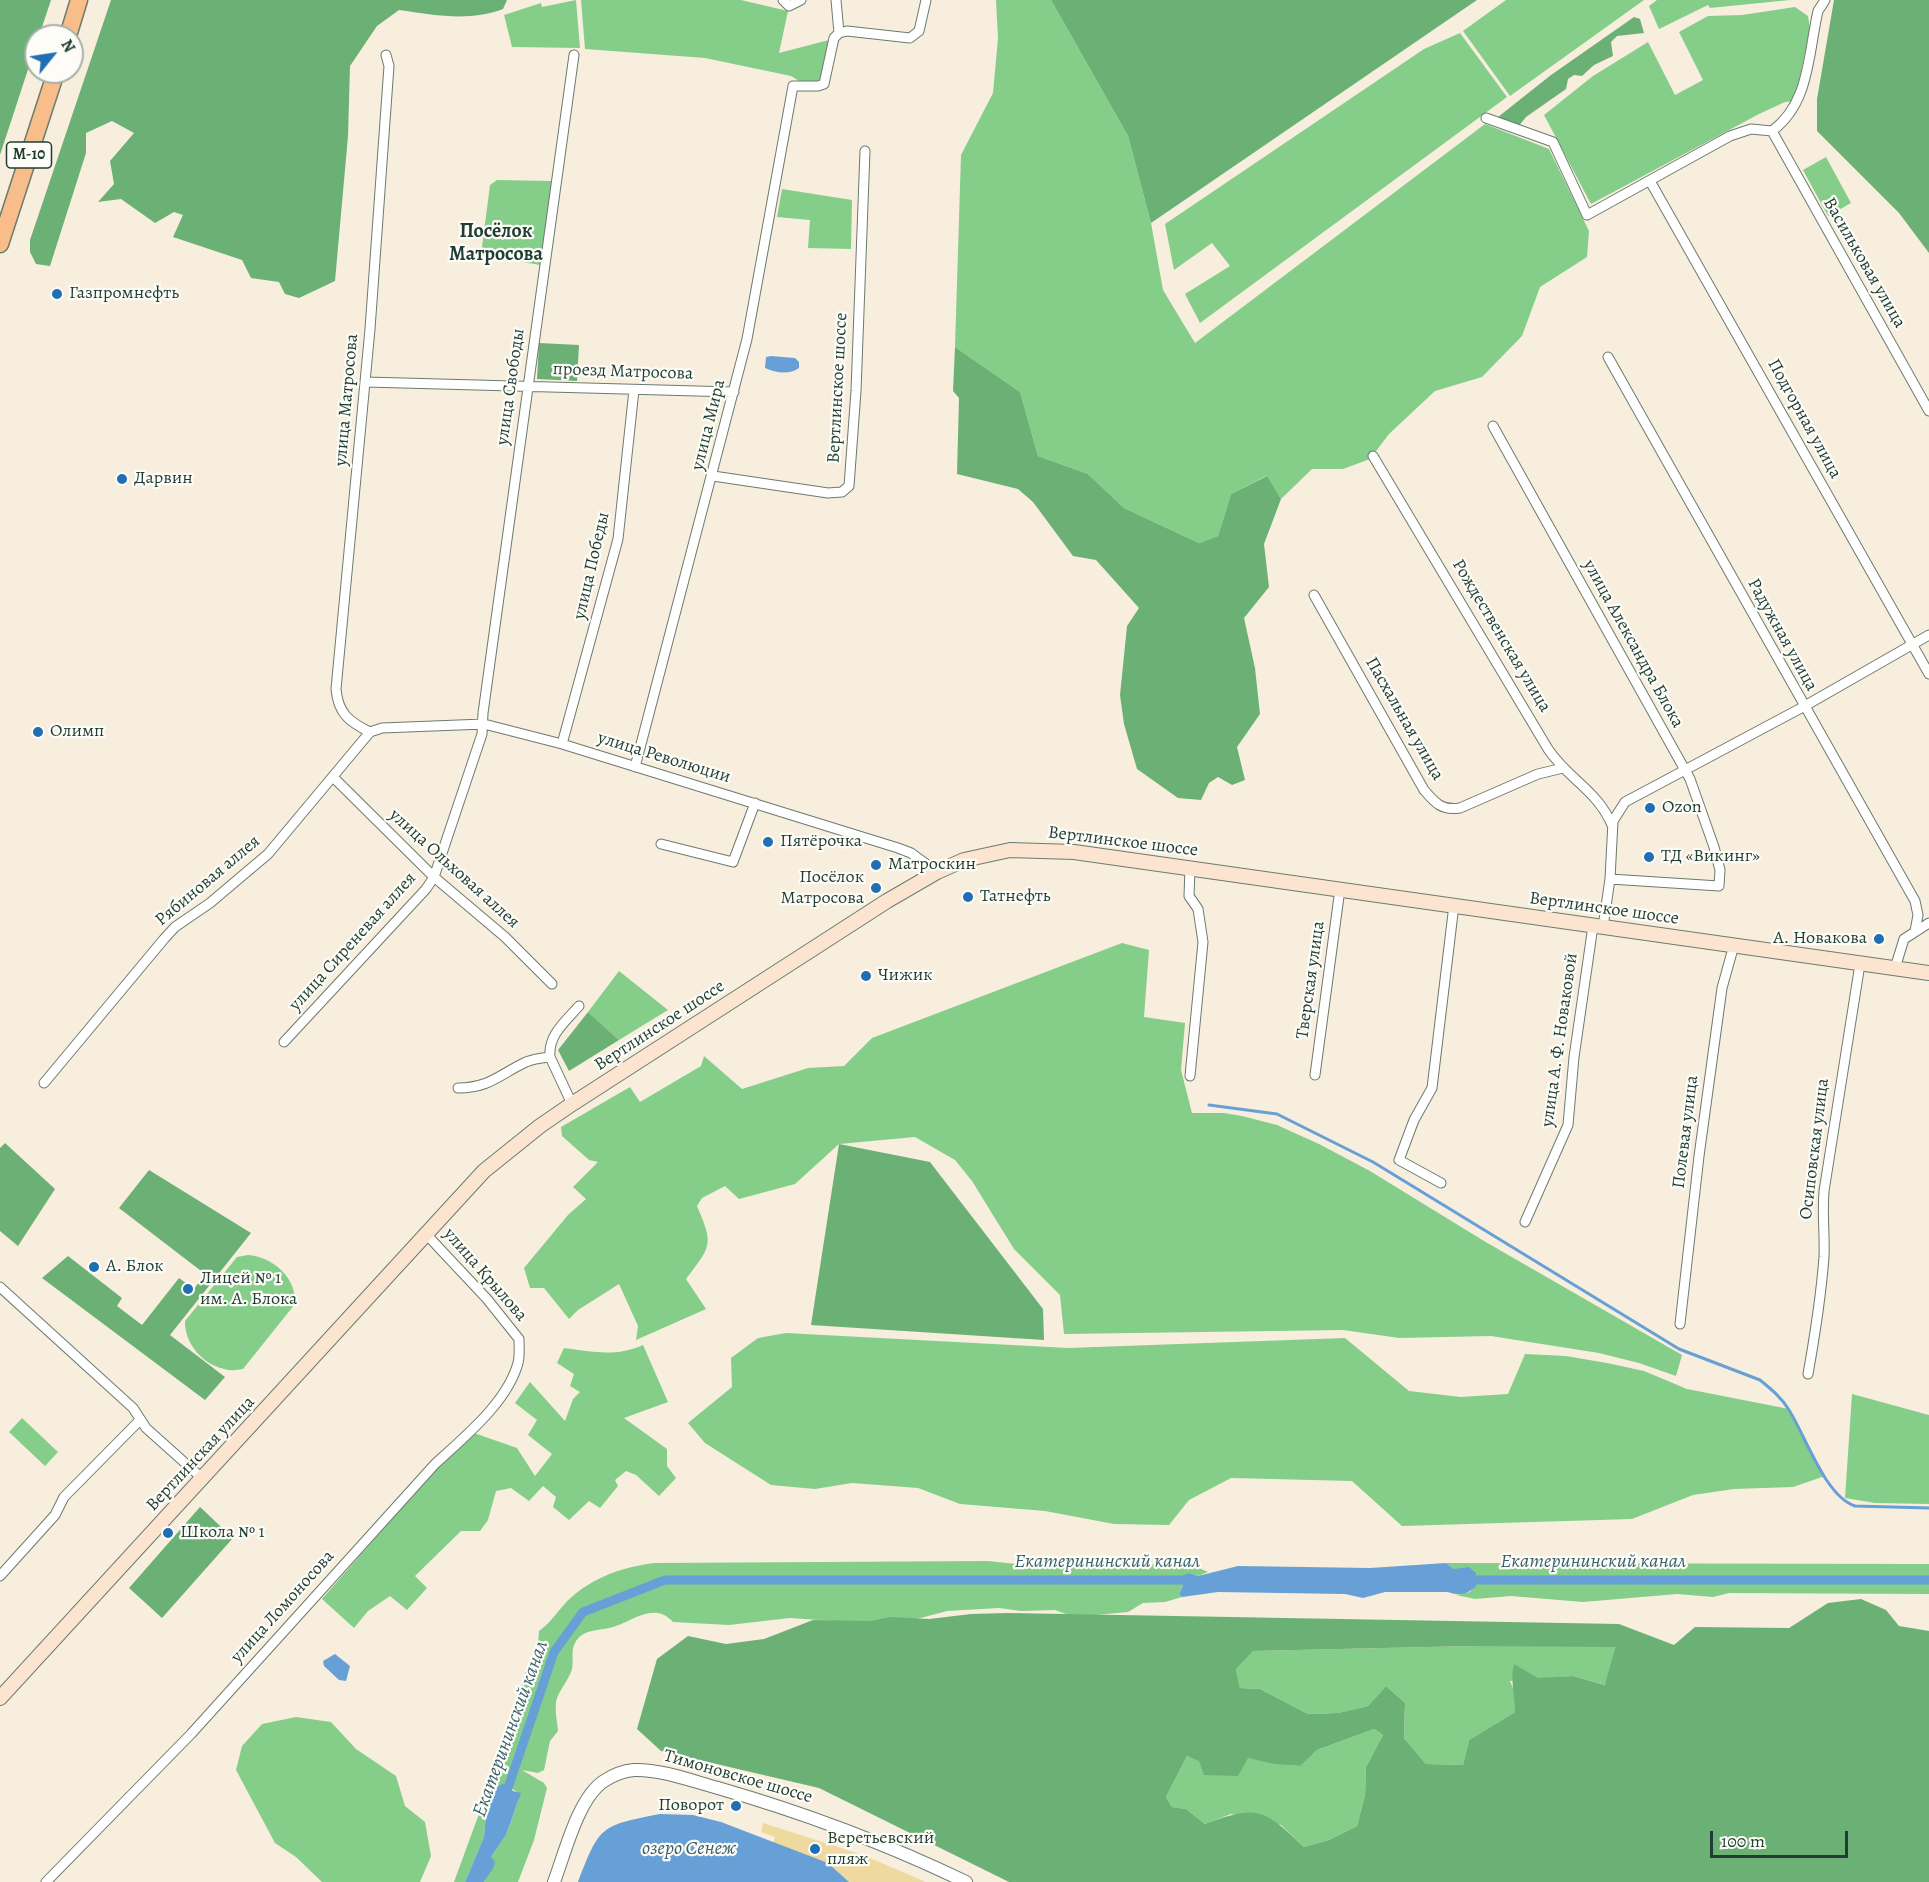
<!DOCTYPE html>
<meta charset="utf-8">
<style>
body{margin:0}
#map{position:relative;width:1929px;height:1882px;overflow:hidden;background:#f8eedd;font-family:Alegreya,serif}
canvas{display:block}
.north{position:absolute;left:24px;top:24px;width:60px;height:60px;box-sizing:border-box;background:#fdfcf7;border:2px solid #a4b0a9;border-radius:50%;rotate:60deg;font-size:16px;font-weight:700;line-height:24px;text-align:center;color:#1f3d34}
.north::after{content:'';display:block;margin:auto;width:21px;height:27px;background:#1f6fb2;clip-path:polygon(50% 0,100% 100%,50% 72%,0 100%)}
.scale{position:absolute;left:1710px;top:1831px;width:138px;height:27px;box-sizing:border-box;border:3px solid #1f3d34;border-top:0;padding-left:8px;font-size:18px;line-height:21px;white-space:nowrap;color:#1f3d34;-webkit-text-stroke:4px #fdfcf7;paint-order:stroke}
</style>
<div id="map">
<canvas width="1929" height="1882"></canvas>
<div class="north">N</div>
<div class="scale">100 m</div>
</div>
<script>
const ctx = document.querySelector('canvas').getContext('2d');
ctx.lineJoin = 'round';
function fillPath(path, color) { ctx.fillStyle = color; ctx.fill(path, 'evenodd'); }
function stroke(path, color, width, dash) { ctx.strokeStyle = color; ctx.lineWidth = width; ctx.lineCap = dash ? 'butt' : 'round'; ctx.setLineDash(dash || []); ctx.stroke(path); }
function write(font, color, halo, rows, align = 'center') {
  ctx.font = font + ' Alegreya,serif'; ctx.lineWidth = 4.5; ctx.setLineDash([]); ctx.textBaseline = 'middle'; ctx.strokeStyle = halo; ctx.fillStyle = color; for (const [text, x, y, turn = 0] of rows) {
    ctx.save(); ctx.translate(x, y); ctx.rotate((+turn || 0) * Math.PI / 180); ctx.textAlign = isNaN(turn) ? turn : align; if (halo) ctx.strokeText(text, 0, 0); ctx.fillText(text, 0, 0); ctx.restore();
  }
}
const green = new Path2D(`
 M576,0l4,48 -68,-1 -8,-32 37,-12 1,4z
 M581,0h160l47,11 -9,42 50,-13 -7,38 -4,3h-19l-8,-5 -86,-18 -120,-9z
 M996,0h55l77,136 23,87 12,67 32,53 290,-219 64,25 40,82 -2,26 -47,30 -18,49 -40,41 -47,14 -46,43 -19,25 -27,10h-31l-31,30 -15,-23 -35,18 -13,42 -19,7 -75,-35 -36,-34 -50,-18 -18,-64 -65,-45 6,-192 32,-62 5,-55z
 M1506,0h138l-134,96 -47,-65z
 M1657,0h133l-80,8 -2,-3 -49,24 -10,-23z
 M1795,7l13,9 2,13 -15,72 -10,1 -26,12 -168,90 -47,-89 49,-39 55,-34 27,53 28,-15 -24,-48 29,-16 34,-1z
 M1460,33l47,64 -307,226 -15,-29 45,-28 -18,-23 -38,27 -9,-46 259,-175z
 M1826,157l25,46 -23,13 -25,-46z
 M497,180l56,1 -13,84 -59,-10 9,-70z
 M782,189l70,11 -1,49 -43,-1 2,-28 -33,-3z
 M1122,943l27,7 -5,67 41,6 -4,47 11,43h32l18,3 35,9 42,19 51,27 114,70 198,114 -6,21 -37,-13 -40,-10 -108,-17 -92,2 -56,-8 -279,4 -4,-39 -46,-46 -42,-68 -17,-21 -40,-23 -76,7 -44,40 -56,15 -14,-13 -23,12 -5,8c17,39 14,40 -11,73l20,30 -70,31 2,-14 -19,-42 -41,26 -9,9 -25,-31h-14l-6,-20 44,-53 18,-16 -13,-12 25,-25 -9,-2 -27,-24 -1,-9 69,-40 10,15 61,-36 3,-10 38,33 66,-21 36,-2 28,-28z
 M619,971l49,39 -49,30 -31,-28z
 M248,1255c25,2 49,23 47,49l-52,65c-28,7 -59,-19 -58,-48l52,-64z
 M786,1333l282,15 277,-10 64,53 52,6 47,-3 17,-40 41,2 41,7 37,8 43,18 102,20 36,67 -32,11 -59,2 -41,6 -61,24 -230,7 -50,-45 -121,-3 -42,22 -20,25 -55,-1 -69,-13 -85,-7 -42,-16 -66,-5 -37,6 -44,-4 -66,-42 -17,-20 44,-36 -1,-29 27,-20z
 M643,1345l25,57 -44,16 43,31v17l9,12 -17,18 -23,-21 -10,-4 -11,9 3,6 -18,22 -11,-7 -20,19 -16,-13 3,-10 -13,-11 -14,15 -18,-13 -15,3 -8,29 -8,11h-19l-46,45 12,12 -20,22 -17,-14 -22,15 -14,17 -32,-29 117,-134 35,-32 43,15 18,28 17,-22 -24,-19 9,-15 -22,-17 15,-21 35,39 8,-22 7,-7 -10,-6 4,-12 -17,-11 7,-15c28,4 53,9 79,-3z
 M1852,1394l77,21v89l-54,-1 -30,-5z
 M22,1418l36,34 -13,14 -36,-34z
 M988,1561l56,6 101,-3 47,1 16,7 -10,4 -9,-3 -10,21 3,3 -17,5 -22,1 -15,9 -54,5 -19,-7 -34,1 -22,-3 -52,3 -34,9 -48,3 -75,-5 -61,7 -56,-3c-20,-22 -43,2 -64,6 -13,3 -24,1 -33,13 -6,9 -2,19 -4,28 -3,10 -11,19 -15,29 -3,9 0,23 1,33l-8,10 -6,29 -6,3 -16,-3 22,13 3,5 -13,52 -16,42h-34l7,-25 15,-22 13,-36 -1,-6 -8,-6 -12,-1 -12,28 -2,23 -19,45h-11l30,-82 4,-21 6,-15 9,-7 5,-11 17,-73 12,-18 2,-24c10,-7 15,-15 23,-24 23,-27 58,-40 93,-44z
 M1446,1563l483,1v30l-200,-1 -16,4 -36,-3 -94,8 -72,-6 -36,3 -19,-4 14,-3 5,-6v-13l-21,-4z
 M1471,1646h144l-9,39 -33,-9 -63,5 5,12v19l-46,28 -6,25 -37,-1 -22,-26 1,-35 -19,-17 -18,20 -30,7 -30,1 -48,-25 -20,-1 -4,-19 16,-18z
 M296,1717l35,5 25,27 40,27 9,30 20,16 6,34 -11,26h-98l-26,-25 -21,-14 -39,-73 6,-24 20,-22z
 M1374,1729l9,6 -17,32 -1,28 -8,31 -28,14 -25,7 -23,-22 -50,-11 -26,10 -19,-15 -14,-2 -6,-10 21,-41c20,8 40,1 61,2 17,2 34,7 51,8l18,-16z`);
const forest = new Path2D(`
 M0,0h51l-12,36h-3v9l-36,110z
 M111,0h396l-4,9c-34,13 -69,6 -104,1l-22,16 -27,40 -2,70 -13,145 -36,17 -14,-4 -6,-12 -28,-4 -9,-18 -69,-23 10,-22 -9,-3 -19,11 -34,-24 -23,3 16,-18 -4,-23 24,-28 -22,-12 -26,12v20l-36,113 -14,-2 -6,-12v-12z
 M1051,0h426l-326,223 -23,-87z
 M1834,0h95v253l-30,-40 -82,-82v-32z
 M1634,17l6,2 4,14 -27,3 -6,6 2,14 -19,9 -12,11 -8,-1 -6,4 -2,10 -40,28 -8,10 -20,-10 53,-42z
 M539,343l40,2 -2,36 -40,-2z
 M955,347l65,45 18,64 50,18 36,34 75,35 19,-7 13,-42 36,-18 14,23 -17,45 5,43 -25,31 11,50 5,46 -23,33 8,33 -13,5 -14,-8 -9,6 -8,17 -23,-2 -41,-29 -13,-45 -4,-29 7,-69 12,-18 -43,-48 -23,-4 -40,-54 -15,-13 -61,-15 2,-76 -6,-7z
 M588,1012l31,28 -50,31 -11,-21z
 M5,1143l50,46 -37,57 -18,-15v-83z
 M839,1144l91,18 113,147 1,31 -233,-15z
 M149,1170l102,63 -81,102 55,42 -20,23 -163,-122 26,-22 54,42 -5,8 25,19 37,-47 15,11 11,-15 -86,-66z
 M200,1507l33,31 -71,80 -33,-30z
 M1861,1599l25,11 13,16 30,5v251h-920l-190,-94 -158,-37 -24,-22 20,-70 31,-23 38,8 38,-5 49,-19 57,1 21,-4 38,2 42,-5 37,-1 611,11 55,21 21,-18 94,1 39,-25zM1471,1646l144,1 -10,38 -32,-9 -35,2 -24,-14c-4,18 1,30 1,48l-46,28 -6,25 -37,-1 -22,-26 1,-35 -19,-17 -18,20 -30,7 -30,1 -48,-25 -20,-1 -4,-19 17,-18zM1374,1729l9,6 -17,32 -1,28 -8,31 -28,14 -25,7c-40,-38 -46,-43 -99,-23l-19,-15 -14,-2 -6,-10 21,-41 12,5 5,14 34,1 10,-18 26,6 26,2 17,-16z`);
const sand = new Path2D(`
 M763,1823l100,32 63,27h-77l-21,-19 -55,-20 2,-6 -14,-5z`);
const water = new Path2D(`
 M771,356l24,2 4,4v6c-9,7 -24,5 -34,0l1,-11z
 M1446,1563l8,6 15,-2 7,6v13c-9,9 -17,10 -28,6h-63l-22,6 -18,-4 -127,-2 -36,5 -3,-3 4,-8 -3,-9 9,-4 9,3 40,-10 132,2z
 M335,1654l15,12 -4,15 -7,-1 -15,-14 -1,-5z
 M506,1783l7,8 8,2 -15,42 -15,22 4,5c-1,8 -7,12 -11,20h-19l19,-45 2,-23 12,-28z
 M660,1814l33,1 28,7 107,41 21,19h-271c22,-57 22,-56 82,-68z`);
const stream = new Path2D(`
 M1209,1105l68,9 96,48 306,187 81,31c11,9 22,18 29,30 17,27 36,86 66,96l74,2`);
const canal = new Path2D(`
 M1463,1580h466
 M505,1797l49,-145 29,-40 82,-32h527`);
const minor = new Path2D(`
 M783,0l6,6 12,-6
 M839,33l8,-2 63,7 9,-7 7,-31
 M1486,118l67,24 34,73 143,-79 21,-7 21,2
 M1772,131l157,280
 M1772,131c38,-28 36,-77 46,-120l7,-11
 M1650,181l279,493
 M1608,357l307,544 3,14 -3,16
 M366,382l368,10
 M1493,426l197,353 24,68 6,23 -1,16 -109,-7
 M1373,456l175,293c20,30 49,41 64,76
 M713,476l115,17 14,-1 7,-6 7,-95 9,-240
 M1314,595l110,195c11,13 18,21 36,18l78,-34 25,-6
 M370,732c-21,-10 -32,-19 -34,-43l34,-360 19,-263 -3,-11
 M370,732l12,-4 102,-4 78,20 336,104 13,5 26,19
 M562,744l56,-205 16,-149
 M635,767l112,-428 46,-253h25l6,-2 10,-46 5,-5 -3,-33
 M334,778l100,99 71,60 47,47
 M661,844l72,18 22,-59
 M1603,927l7,-48 3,-58 12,-19 178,-95 126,-72
 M1895,968l9,-29 25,-16
 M284,1042l142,-153 8,-12 48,-143 1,-21 91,-658
 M550,1057l22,47
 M1315,1075l25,-186
 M1190,1076l13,-134 -5,-33 -9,-13 1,-28
 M44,1083l120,-144 11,-12 35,-24 58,-49 102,-122
 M458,1088c32,0 42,-14 68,-26 7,-3 16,-4 24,-5 -2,-22 15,-35 29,-51
 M1441,1183l-42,-23 15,-40 18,-32 22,-183
 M1525,1222l43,-97 6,-68 19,-131
 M0,1287l133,121 13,20 57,51
 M1680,1324l19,-168 23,-168 12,-43
 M1808,1374c7,-39 13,-78 16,-117 1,-22 -2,-42 0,-66l36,-227
 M0,1576l55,-61 9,-18 76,-77
 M46,1882l145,-148 244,-270c29,-27 72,-61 83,-101 2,-8 1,-16 1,-24l-32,-40 -61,-65`);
const tertiary = new Path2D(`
 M554,1882c11,-29 24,-84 50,-101 9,-6 19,-10 30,-11 27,-1 58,11 84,18 87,25 167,55 248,94`);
const secondary = new Path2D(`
 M0,1698l484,-527 56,-45 32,-22 315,-203 50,-29 27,-12 46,-10 64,2 855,121`);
const trunk = new Path2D(`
 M68,36l11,-36
 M0,244l56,-172`);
const markers = [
 [57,294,6,"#1f6fb2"],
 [122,479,6,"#1f6fb2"],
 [38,732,6,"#1f6fb2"],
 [1650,808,6,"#1f6fb2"],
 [768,842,6,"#1f6fb2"],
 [1649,857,6,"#1f6fb2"],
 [876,865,6,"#1f6fb2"],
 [876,888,6,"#1f6fb2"],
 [968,897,6,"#1f6fb2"],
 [1879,939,6,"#1f6fb2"],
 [866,976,6,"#1f6fb2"],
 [94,1267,6,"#1f6fb2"],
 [188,1289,6,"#1f6fb2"],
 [168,1533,6,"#1f6fb2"],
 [736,1806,6,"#1f6fb2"],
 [815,1849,6,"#1f6fb2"]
];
const shields = [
 [29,155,45]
];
const shieldNames = [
 ["М-10",29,155]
];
const streetNames = [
 ["Васильковая улица",1864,263,60],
 ["проезд Матросова",623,372,2],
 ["улица Свободы",511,387,-82],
 ["Вертлинское шоссе",838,388,-87],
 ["улица Матросова",347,400,-85],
 ["Подгорная улица",1804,419,61],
 ["улица Мира",709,425,-76],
 ["улица Победы",592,566,-77],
 ["Радужная улица",1782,635,61],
 ["Рождественская улица",1501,636,59],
 ["улица Александра Блока",1633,644,61],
 ["Пасхальная улица",1404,719,60],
 ["улица Революции",664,758,17],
 ["Вертлинское шоссе",1123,842,7],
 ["улица Ольховая аллея",454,869,42],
 ["Рябиновая аллея",208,881,-40],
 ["Вертлинское шоссе",1604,909,8],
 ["улица Сиреневая аллея",353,942,-48],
 ["Тверская улица",1311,980,-82],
 ["Вертлинское шоссе",660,1026,-33],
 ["улица А. Ф. Новаковой",1560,1040,-82],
 ["Полевая улица",1686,1132,-83],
 ["Осиповская улица",1815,1149,-83],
 ["улица Крылова",485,1275,49],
 ["Вертлинская улица",201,1454,-47],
 ["улица Ломоносова",283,1607,-48],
 ["Тимоновское шоссе",738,1777,16]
];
const poiNames = [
 ["Газпромнефть",69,294],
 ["Дарвин",134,479],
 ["Олимп",50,732],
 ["Ozon",1662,808],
 ["Пятёрочка",780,842],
 ["ТД «Викинг»",1661,857],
 ["Матроскин",888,865],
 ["Посёлок",864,878,"right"],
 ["Матросова",864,899,"right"],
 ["Татнефть",980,897],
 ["А. Новакова",1867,939,"right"],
 ["Чижик",878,976],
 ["А. Блок",106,1267],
 ["Лицей № 1",200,1279],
 ["им. А. Блока",200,1300],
 ["Школа № 1",180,1533],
 ["Поворот",724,1806,"right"],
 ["Веретьевский",827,1839],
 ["пляж",827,1860]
];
const neighbourhoodNames = [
 ["Посёлок",496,232],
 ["Матросова",496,255]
];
const waterNames = [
 ["Екатерининский канал",1107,1562],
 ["Екатерининский канал",1593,1562],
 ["Екатерининский канал",511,1729,-70],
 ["озеро Сенеж",689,1849]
];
fillPath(green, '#84ce8a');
fillPath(forest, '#6bb176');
fillPath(sand, '#eeda9e');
fillPath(water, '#67a0d6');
stroke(stream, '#67a0d6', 3);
stroke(canal, '#67a0d6', 9);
stroke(minor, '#6b7b6f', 11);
stroke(tertiary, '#6b7b6f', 14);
stroke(secondary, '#6b7b6f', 16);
stroke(trunk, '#6b7b6f', 19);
stroke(minor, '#fff', 9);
stroke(tertiary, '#fff', 12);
stroke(secondary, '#fce5d0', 14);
stroke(trunk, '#f8bd89', 16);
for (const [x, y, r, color] of markers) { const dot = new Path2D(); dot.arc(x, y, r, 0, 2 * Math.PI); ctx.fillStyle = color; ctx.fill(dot); stroke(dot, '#fdfcf7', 2); }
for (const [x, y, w] of shields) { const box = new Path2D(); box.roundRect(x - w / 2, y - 13, w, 26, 4.5); ctx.fillStyle = '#fdfcf7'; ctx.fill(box); stroke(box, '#1f3d34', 1.5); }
write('bold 16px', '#1f3d34', null, shieldNames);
write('18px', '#1f3d34', '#fdfcf7', streetNames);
write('18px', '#1f3d34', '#fdfcf7', poiNames, 'left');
write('bold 20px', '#1f3d34', '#fdfcf7', neighbourhoodNames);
write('italic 20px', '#38606d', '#fdfcf7', waterNames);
</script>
